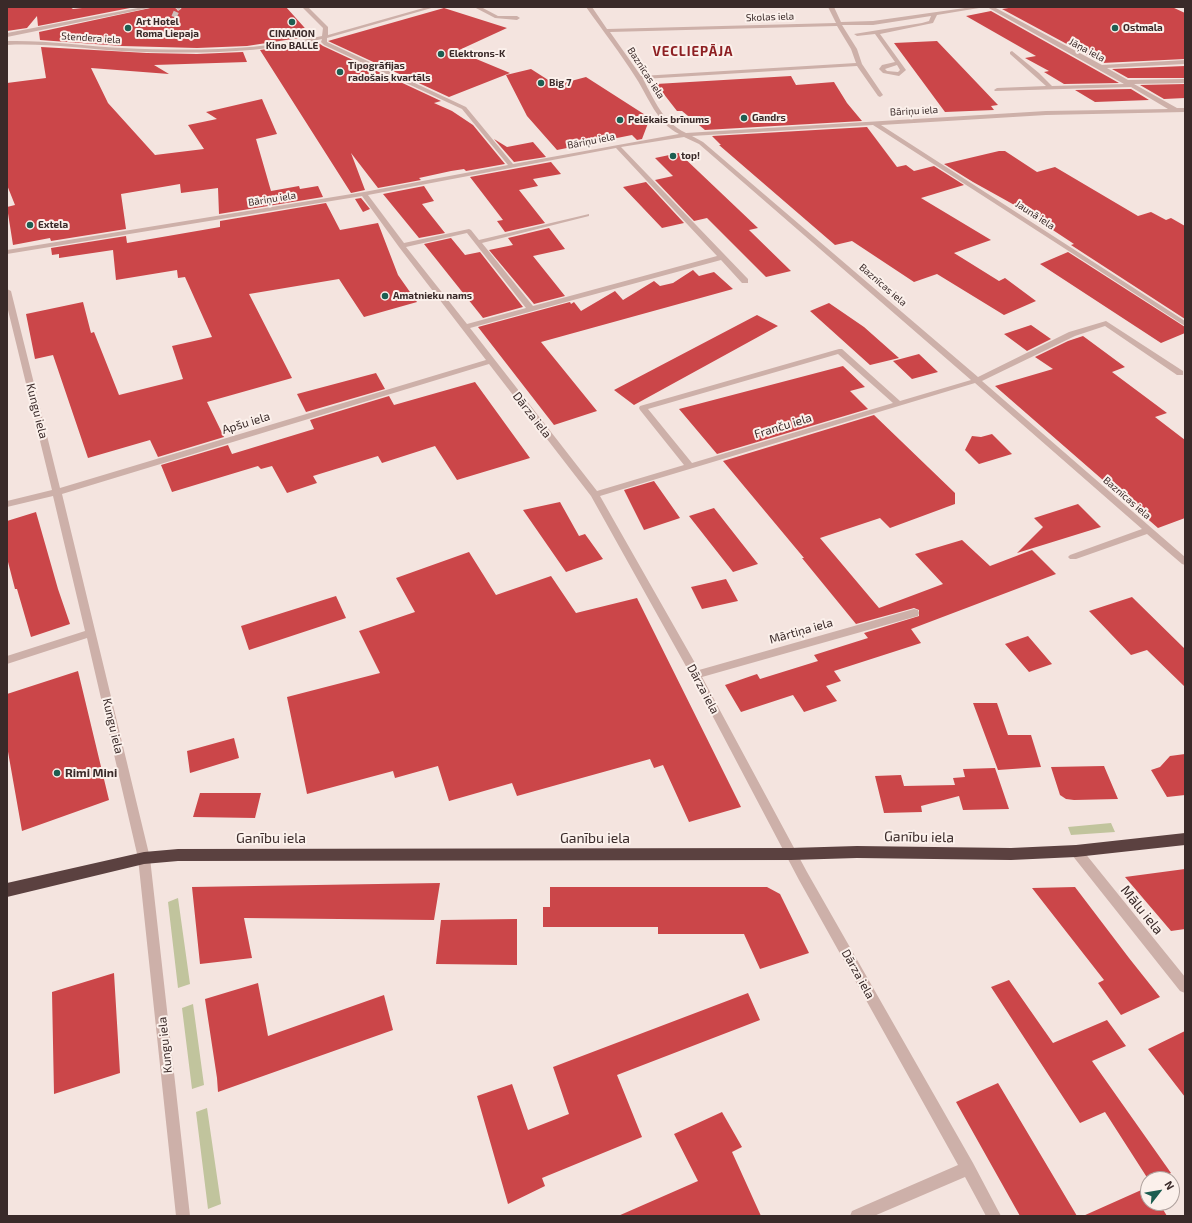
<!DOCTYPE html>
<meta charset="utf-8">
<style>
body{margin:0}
#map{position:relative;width:1192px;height:1223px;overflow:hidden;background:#f4e4df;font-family:"Exo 2",sans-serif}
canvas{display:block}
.frame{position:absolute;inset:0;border:8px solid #3a2a29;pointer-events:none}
.north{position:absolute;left:1140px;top:1171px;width:40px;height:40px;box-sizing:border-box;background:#fbf0eb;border:1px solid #aea19d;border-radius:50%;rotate:59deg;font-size:11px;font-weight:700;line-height:16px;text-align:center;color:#3a2a29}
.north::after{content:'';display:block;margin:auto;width:14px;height:18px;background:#1d5e51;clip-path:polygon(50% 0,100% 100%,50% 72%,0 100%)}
</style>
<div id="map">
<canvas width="1192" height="1223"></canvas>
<div class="frame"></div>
<div class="north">N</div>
</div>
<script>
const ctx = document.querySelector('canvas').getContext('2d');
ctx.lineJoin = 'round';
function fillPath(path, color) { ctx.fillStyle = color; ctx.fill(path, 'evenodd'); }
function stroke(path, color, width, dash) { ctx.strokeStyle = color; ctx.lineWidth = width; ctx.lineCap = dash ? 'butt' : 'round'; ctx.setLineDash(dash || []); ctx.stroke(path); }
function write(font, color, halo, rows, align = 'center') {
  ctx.font = font + ' "Exo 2",sans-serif'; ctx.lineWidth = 4; ctx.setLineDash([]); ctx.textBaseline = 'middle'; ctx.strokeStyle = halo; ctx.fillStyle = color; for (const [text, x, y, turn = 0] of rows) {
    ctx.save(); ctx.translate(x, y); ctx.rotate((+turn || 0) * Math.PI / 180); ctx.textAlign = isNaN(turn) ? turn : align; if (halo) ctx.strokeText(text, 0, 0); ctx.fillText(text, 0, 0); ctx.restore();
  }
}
const green = new Path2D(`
 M1111,823l4,9 -44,3 -3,-8z
 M178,898l12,86 -12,4 -10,-86z
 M193,1004l11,81 -12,4 -10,-81z
 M207,1108l14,96 -13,5 -12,-97z`);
const building = new Path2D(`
 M7,7h63l3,2 18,-2h44l-97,19 -1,-10 -10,12 -20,3z
 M155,7h20l3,4 5,-4h103l26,29 -65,10 -50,2 -75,-2 -82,-6 -1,-8z
 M1015,7h157l13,6v46l-83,4 -100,-54z
 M444,8l63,20 -50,23 53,22 -61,24 -121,-56z
 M991,11l128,72 -55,1 -20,-12 5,-1 -24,-13 11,-2 -70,-40z
 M937,41l61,64 -7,1 3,4 -49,2 -51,-69z
 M317,42l6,4 118,55 -7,2 18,8 21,14 32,39 -39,7 -2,-2 -13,2 -32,7 2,2 -43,8 -27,-35 14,37 -14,3 -91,-143z
 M41,47l106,6 50,1 46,-2 4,10 -93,3 15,9 -78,-6 17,35 47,52 49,-6 -16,-24 29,-6 -11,-7 56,-13 15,35 -21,5 15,52 28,-5 1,3 18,-3 5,11 -104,17 -1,-26 -37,5 -1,-9 -59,10 5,35 -75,12 -1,-3 -37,7 -6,-38 8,-2 -8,-20v-102l39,-5z
 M1185,66v12h-57l-16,-9z
 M531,69l25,16 30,-8 64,41 -8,21 -5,1 -5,-5 -75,15 -30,-34 -21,-41z
 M791,76l5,9 38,-3 13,21 15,18 -157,9 -23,-19h-5l-21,-27z
 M1185,84v14l-21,1 -24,-14z
 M1131,89l18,11 -54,2 -20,-12z
 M867,127l30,40 9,-2 8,6 20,-5 30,19 -43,13 70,42 -37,13 45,28 6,-3 31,23 -32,14 -67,-41 -23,8 -62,-41 -17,4 -116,-100h2l-9,-9z
 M494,139l13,8 26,-5 13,15 -32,5z
 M999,151h6l32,21 18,-5 83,49 13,-4 15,8 5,-2 14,8v93l-114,-74 3,-1 -56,-37 -45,-25 -29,-18z
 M679,153l79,75 -9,2 42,41 -25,6 -59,-59 -13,3 -39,-41 18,-4 -18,-18z
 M551,162l10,12 -28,5 5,7 -19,4 26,33 -40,9 -8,-11 6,-1 -33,-43z
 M646,182l38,41 -22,5 -39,-41z
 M424,186l10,15 -12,3 23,29 -26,5 -36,-44z
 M361,198l9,11 -7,3 -8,-13z
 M326,203l14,27 38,-7 20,52 19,27 -53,15 -25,-38 -90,15 43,84 -85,24 17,35 -66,20 -8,-17 -62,18 -35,-103 -18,4 -9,-45 57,-12 8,31 3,-1 25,63 64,-16 -11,-33 40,-9 -27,-60 -7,1 -1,-8 -61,10 -3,-30 -54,8v-4l-7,1 -1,-7 75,-12 1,7 41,-7 52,-9v-6z
 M549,228l16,21 -32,7 32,40 -31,8 -45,-54 24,-5 -5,-7z
 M451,238l14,17 15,-3 43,55 -40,11 -59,-74z
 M1068,252l117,75v6l-24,10 -121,-79z
 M693,270l6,6 15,-4 19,17 -192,53 56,69 -43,14 -76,-98 92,-25 1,2 3,-2 7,9 34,-20 8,9 31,-19 6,5 13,-3z
 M829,303l35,24 35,31 -29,7 -60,-54z
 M757,315l21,11 -144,79 -20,-15z
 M1031,325l20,14 -24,12 -23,-17z
 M1083,336l42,31 -13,5 55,41 -12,4 30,23v78l-27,10 -163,-142 58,-17 -18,-12 33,-16z
 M919,354l19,18 -26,7 -19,-18z
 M843,366l22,21 -15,4 18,18 -151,45 -38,-45z
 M376,373l9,16 -79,23 -9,-18z
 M475,382l55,76 -73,22 -22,-34 -53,17 -4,-7 -65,20 4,7 -30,10 -15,-27 -11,3 -3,-3 -86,26 -11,-27 67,-20 4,9 82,-25 -4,-9 79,-24 5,9z
 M874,415l81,78v11l-65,24 -10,-10 -60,20 59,70 64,-24 -28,-30 47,-14 28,26 42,-16 24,24 -145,55 10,14 -87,28 7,10 -15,5 11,15 -33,11 -11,-17 -52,17 -16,-27 32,-11 3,5 58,-18 -4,-6 54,-17 -4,-5 55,-17v-6l-5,-2 -58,16 -54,-66h2l-81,-97z
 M992,434l20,20 -33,10 -14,-14 7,-14 9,1z
 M654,481l26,37 -36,12 -20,-40z
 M560,502l19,34 6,-2 18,25 -37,13 -43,-62z
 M1078,504l23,23 -84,26 26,-26 -9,-9z
 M714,508l44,56 -25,8 -44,-56z
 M36,512l22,77 12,35 -39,13 -14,-48h-2l-8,-31v-37z
 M469,552l27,43 55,-19 25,37 61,-15 104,209 -52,15 -26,-57 -9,3 -4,-9 -133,37 -5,-13 -63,18 -11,-35 -43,12 -2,-7 -86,23 -20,-97 93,-24 -21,-42 56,-19 -19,-34z
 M726,579l12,22 -36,8 -11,-22z
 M336,596l10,22 -97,32 -8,-24z
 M1132,597l53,52v38l-38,-37 -16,5 -42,-44z
 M1028,636l24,28 -23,8 -24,-28z
 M78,671l31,129 -87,31 -15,-85v-52z
 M973,703h24l11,32h23l10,32 -43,3z
 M234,738l5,20 -49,15 -3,-22z
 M1185,754v41l-18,2 -16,-27 9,-3 10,-11z
 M1104,766l14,33 -44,1 -8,-1 -6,-4 -9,-28z
 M995,768l14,41 -46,1 -4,-14 -38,10 1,6 -38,1 -9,-37 26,-1 3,11 51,-1 -2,-7 12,-1 -2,-8z
 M200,793h61l-6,25 -62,-1z
 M1185,869v60l-14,2 -46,-54z
 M440,883l-6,37 -190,-2 8,40 -52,6 -8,-77z
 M550,887h217l13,7 29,59 -49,16 -16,-35h-86v-7h-115v-20h7z
 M1075,887l54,71 31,39 -39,18 -23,-32 6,-3 -72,-92z
 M517,919v46l-81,-1 5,-44z
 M114,973l6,100 -66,21 -2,-102z
 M1009,980l44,63 54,-23 19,26 -34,15 79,112 -11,6h-12l-43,-67 -25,11 -89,-136z
 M258,983l10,53 116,-41 9,35 -175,62 -1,-14 -12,-79z
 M748,993l12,27 -143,55 25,62 -100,41 3,8 -37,18 -31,-108 35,-12 16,46 41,-16 -16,-47z
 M1185,1031v66l-37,-48z
 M998,1083l79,133h-57l-64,-114z
 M722,1112l20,35 -10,5 29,64h-143l80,-35 -24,-47z
 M1148,1187v16h11l8,13h-84z`);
const minorTunnel = new Path2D(`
 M174,17l4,-9`);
const minor = new Path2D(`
 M143,7h11l-147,30v-4z
 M176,7h6l-4,3z
 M302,7h6l20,20v8l99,-28h8l-108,31v4l139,65 47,57 166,-30c-22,-11 -30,-36 -43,-56 -15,-24 -33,-47 -50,-71h6l15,22 229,-6 -8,-16h6l7,15 32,-1 99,-14h13l-48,8 -4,8 -53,11 26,36 -7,6 -16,-3 -4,-4 3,-4 13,-3 -20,-28 -18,2 -3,-2 68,-11 7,-2 2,-5 -58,9h-31l15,24 5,15 21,31 -3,2 -2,-1 -21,-30 -214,13c12,22 19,42 43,54l360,-22 122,-2 -37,-22 -136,4 -1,-1 3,-2 49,-2 -36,-32v-2l2,-1 27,22 13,13 72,-2 -137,-77h7l108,58 83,-5v4l-78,4 21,12 57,-1v4l-51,1 43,24h8v4l-139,3 -165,10 304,196v5l-312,-201 -181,11 11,6 275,235 91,-45 37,-11 77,50v4h-6l-72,-49 -30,10 -93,45 203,176v8l-3,-1 -35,-30 -71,25h-6l-2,-2 2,-2 72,-26 -167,-146 -375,113 99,174 215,-61 4,1 1,3 -1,3 -4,1 -212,60 105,195 166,291 28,53h-15l-21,-39 -91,39h-24l2,-5 106,-46 -159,-285 -107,-203 -101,-181 -102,-132 -427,130 88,364 40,358h-14l-38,-358 -51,-220 -80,26v-8l78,-25 -32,-135 -46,11v-6l45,-11 -45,-184v-17l4,2 49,197 426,-128 -87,-113 -37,-51 -355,58v-4l357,-58 144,-27 -46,-56 -138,-64 -3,-3 1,-3c-65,15 -134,15 -200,12 -38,-2 -77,-8 -115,-6v-4c38,-1 77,5 115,7 66,3 135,3 200,-12l1,-8zM837,26l14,23 5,14 -215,13 -31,-44zM897,65l3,5 -2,2 -11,-1 -2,-2zM684,137l15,7 272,236 -71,21 -58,-52h-3l-199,57 -1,2 1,2 44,55 -87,26 -127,-163 251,-68 21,23h6v-4l-127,-132zM616,148l101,108 -184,50 -51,-63 107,-27v-2l-110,26 -8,-10 -2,-1 -65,14 -36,-48zM467,233l59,75 -59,16 -61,-77zM838,354l55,49 -201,60 -44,-54z
 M474,7h7l17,9h19l3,2 -3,2 -22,-2z
 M1076,846l4,1 105,130v16l-5,-2 -108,-136 -2,-4 2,-4z`);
const highway = new Path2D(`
 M1185,833v12l-109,12 -65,3 -154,-2 -66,2 -613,1 -34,3 -137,33v-14l137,-31 34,-3 613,-1 66,-2 154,2 65,-3z`);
const markers = [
 [292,22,4,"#1d5e51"],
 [128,28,4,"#1d5e51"],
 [1115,28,4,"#1d5e51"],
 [441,54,4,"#1d5e51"],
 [340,72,4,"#1d5e51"],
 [541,83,4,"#1d5e51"],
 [744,118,4,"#1d5e51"],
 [620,120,4,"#1d5e51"],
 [673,156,4,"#1d5e51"],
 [30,225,4,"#1d5e51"],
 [385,296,4,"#1d5e51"],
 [57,773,4,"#1d5e51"]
];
const farStreetnames = [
 ["Skolas iela",770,17,-2],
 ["Stendera iela",91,38,4],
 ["Jāņa iela",1087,50,28],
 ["Baznīcas iela",646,73,57],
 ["Bāriņu iela",914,111,-3],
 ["Bāriņu iela",591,141,-11],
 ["Bāriņu iela",272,199,-9],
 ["Jaunā iela",1035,215,33],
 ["Baznīcas iela",883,285,41],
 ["Baznīcas iela",1127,498,41]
];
const farPoinames = [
 ["Art Hotel",136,22],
 ["Roma Liepaja",136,34],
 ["Ostmala",1123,28],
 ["CINAMON",292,34,"center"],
 ["Kino BALLE",292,46,"center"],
 ["Elektrons-K",449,54],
 ["Tipogrāfijas",348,66],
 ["radošais kvartāls",348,78],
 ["Big 7",549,83],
 ["Gandrs",752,118],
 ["Pelēkais brīnums",628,120],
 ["top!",681,156],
 ["Extela",38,225],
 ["Amatnieku nams",393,296]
];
const streetNames = [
 ["Kungu iela",37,411,76],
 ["Dārza iela",532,415,52],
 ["Apšu iela",246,423,-17],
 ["Franču iela",783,426,-17],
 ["Mārtiņa iela",801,631,-16],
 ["Dārza iela",703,689,62],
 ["Kungu iela",113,726,77],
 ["Dārza iela",858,974,61],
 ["Kungu iela",165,1045,-96]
];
const poiNames = [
 ["Rimi Mini",65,773]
];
const farDistrictnames = [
 ["VECLIEPĀJA",693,52]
];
const nearStreetnames = [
 ["Ganību iela",919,837,1],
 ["Ganību iela",271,838],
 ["Ganību iela",595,838],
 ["Mālu iela",1142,910,51]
];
fillPath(green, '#c1c49d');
fillPath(building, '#cb4649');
stroke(minorTunnel, '#cfbfbb', 5.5, [5.5, 3]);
fillPath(minor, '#cdb0a9');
fillPath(highway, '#5b4140');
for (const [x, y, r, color] of markers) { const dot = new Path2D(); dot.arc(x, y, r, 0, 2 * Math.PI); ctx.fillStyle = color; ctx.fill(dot); stroke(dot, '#fbf0eb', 1.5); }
write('10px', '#3a2a29', '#fbf0eb', farStreetnames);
write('bold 10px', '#3a2a29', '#fbf0eb', farPoinames, 'left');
write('12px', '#3a2a29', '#fbf0eb', streetNames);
write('bold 12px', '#3a2a29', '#fbf0eb', poiNames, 'left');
ctx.letterSpacing = '1px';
write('bold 13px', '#8d1f22', '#fbf0eb', farDistrictnames);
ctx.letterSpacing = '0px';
write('14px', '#3a2a29', '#fbf0eb', nearStreetnames);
</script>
